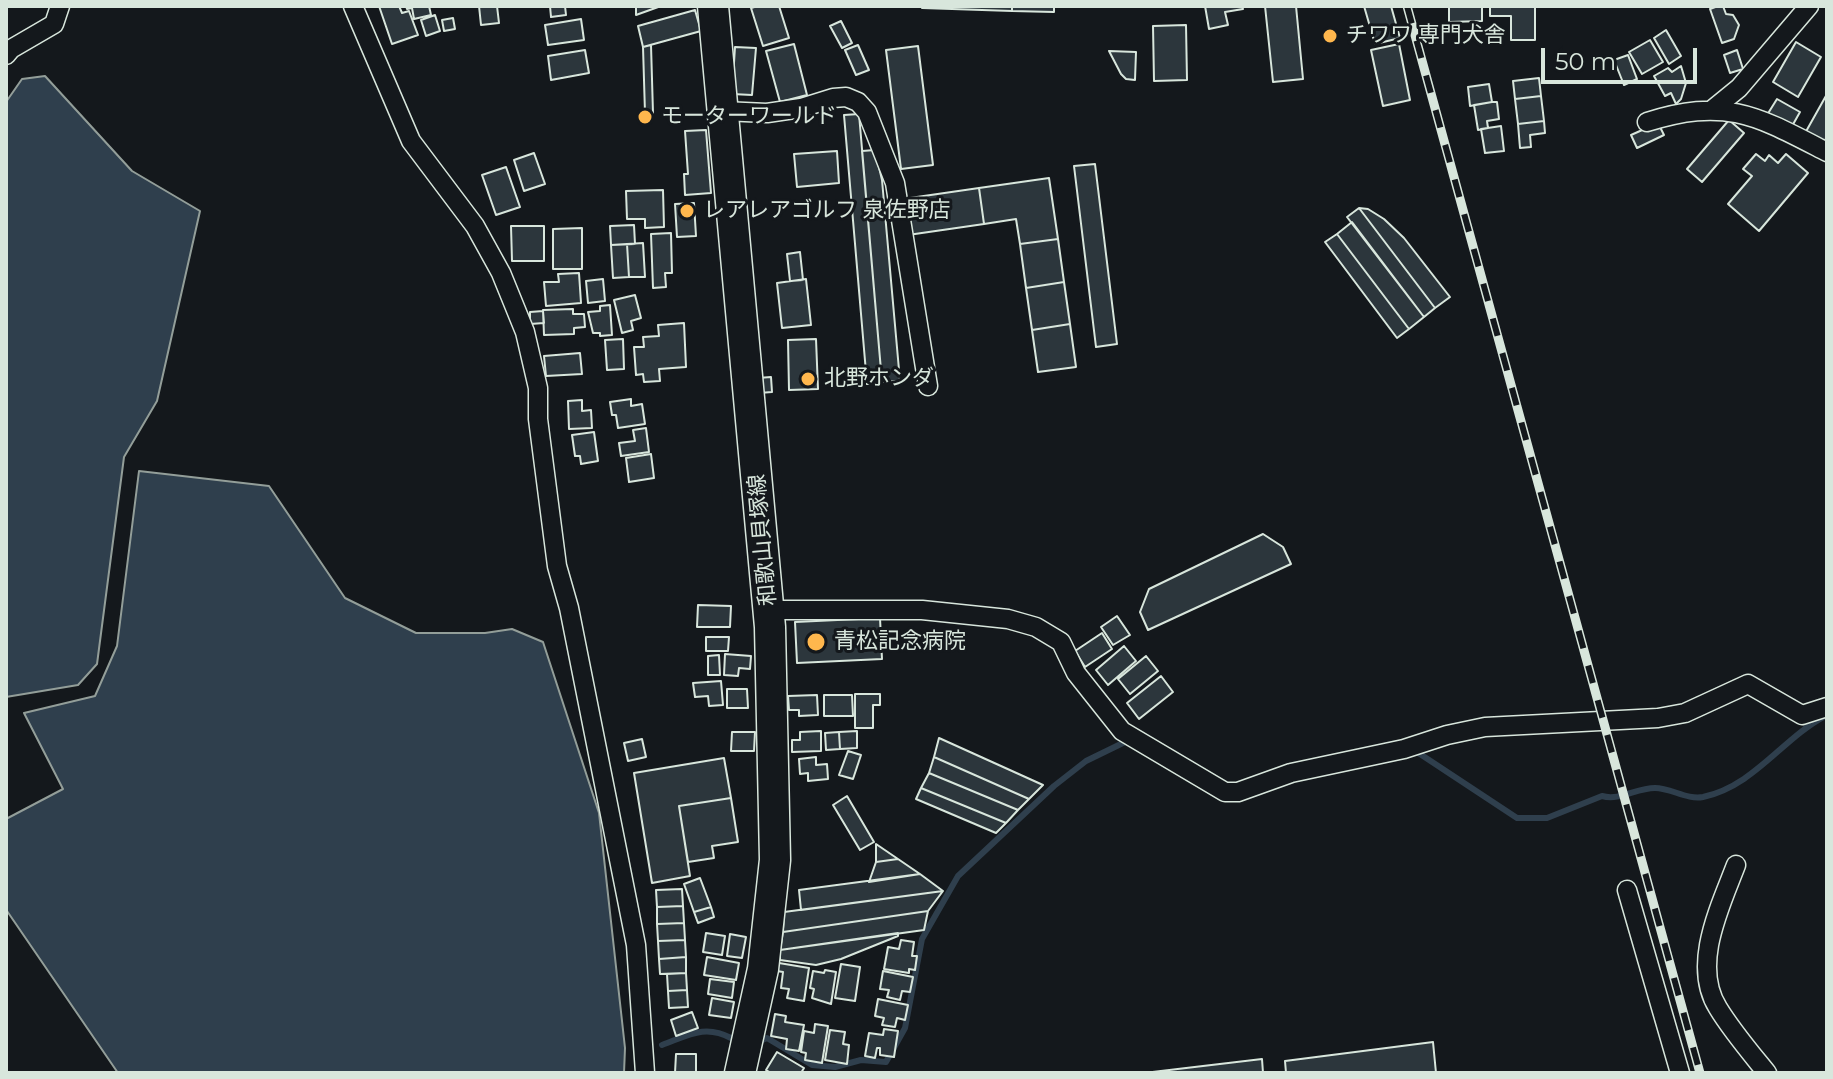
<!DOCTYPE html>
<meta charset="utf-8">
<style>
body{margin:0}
#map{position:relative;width:1833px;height:1079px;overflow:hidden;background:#14181c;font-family:Montserrat,sans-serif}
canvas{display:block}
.frame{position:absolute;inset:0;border:8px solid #d8e6dc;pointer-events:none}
.scale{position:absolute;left:1541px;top:48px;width:156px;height:36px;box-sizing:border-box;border:4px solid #d8e6dc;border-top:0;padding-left:10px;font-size:24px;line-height:28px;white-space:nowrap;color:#d8e6dc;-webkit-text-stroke:6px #14181c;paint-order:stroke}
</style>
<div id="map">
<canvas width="1833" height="1079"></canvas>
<div class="frame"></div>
<div class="scale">50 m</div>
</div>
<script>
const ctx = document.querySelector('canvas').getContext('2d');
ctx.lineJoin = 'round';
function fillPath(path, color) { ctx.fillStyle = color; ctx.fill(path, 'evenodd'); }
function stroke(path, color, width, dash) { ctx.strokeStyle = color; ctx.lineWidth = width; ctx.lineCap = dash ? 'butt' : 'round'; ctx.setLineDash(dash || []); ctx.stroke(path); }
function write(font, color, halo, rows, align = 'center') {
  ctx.font = font + ' Montserrat,"Noto Sans JP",sans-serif'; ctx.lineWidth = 6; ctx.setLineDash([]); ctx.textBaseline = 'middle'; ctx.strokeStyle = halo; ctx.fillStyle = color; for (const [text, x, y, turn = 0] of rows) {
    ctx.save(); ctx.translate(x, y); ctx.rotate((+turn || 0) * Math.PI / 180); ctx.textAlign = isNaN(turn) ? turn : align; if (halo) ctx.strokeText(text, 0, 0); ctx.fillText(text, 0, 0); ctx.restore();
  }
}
const water = new Path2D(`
 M45,76l87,95 68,40 -43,190 -33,56 -27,207 -19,21 -72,12v-595l16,-23z
 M139,471l130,15 76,112 71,35h69l27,-4 31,13 56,171 26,235 -1,25h-506l-111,-162 -1,-92 57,-30 -39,-76 71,-17 22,-50z`);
const stream = new Path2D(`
 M1413,753l4,-1 100,66h30l55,-22c18,5 34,-8 53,-8 16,0 32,12 48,9 51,-11 79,-58 122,-81
 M760,1041l7,-3 45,27 23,2 26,-7 25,2 19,-34 17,-89 36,-63 96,-90 32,-25 41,-20
 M662,1045c27,-10 43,-21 69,-7`);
const building = new Path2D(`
 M379,6h20l3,7 7,-2 9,24 -26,9z
 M406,6h23l2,9 -17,4 -2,-11 -5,1z
 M479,6h18l2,17 -18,2z
 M550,6h15l1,9 -15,2z
 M636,6h25l-25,9z
 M758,6h21l10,32 -26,8 -12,-38z
 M922,6h90v5l-90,-3z
 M1012,6h42v6l-42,-1z
 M1205,6h37l1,3 -18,3 3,13 -19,4z
 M1265,6h31l7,73 -30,3z
 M1364,6h27l9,32 -25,6z
 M1449,6h33v15l-33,1z
 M1490,6h45v34h-24v-24h-21z
 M1718,6h5l3,8 7,1 6,10 -5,14 -12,4 -12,-34z
 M695,10l6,21 -58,16 -5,-21z
 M435,15l5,16 -14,5 -5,-16z
 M453,18l2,11 -11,2 -2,-11z
 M581,19l3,21 -36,5 -3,-20z
 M841,21l11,22 -10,5 -12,-22z
 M1186,25l1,55 -33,1 -1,-55z
 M1666,30l15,26 -12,8 -15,-26z
 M1650,40l13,22 -21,12 -13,-22z
 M1796,42l25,15 -23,40 -25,-15z
 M794,44l13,51 -27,7 -14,-51z
 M1399,44l11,56 -27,6 -12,-56z
 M651,45l2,68h-8l-2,-66z
 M858,45l11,25 -13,5 -11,-25z
 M918,46l15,119 -32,4 -15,-119z
 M735,47l21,1 -4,47 -20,-1z
 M585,50l4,23 -38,7 -3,-24z
 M1737,50l6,19 -13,4 -6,-18z
 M1109,51l27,1 -1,28 -9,-1 -5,-5z
 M1628,55l9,24 -13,6 -10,-25z
 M1681,66l5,17 -5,16 -5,5 -5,-11 -6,3 -11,-20 14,-8 4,4z
 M1539,78l2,18 -26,3 -2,-18z
 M1489,84l3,18 -22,4 -2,-19z
 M1827,94v43l-5,8 -18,-10z
 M1541,96l3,25 -26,3 -3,-25z
 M1777,99l23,13 -9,16 -24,-13z
 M1492,102h5l2,17 -12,2 1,7 -10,2 -4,-25z
 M859,114l23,268 -15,2 -23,-269z
 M1729,120l15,13 -42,49 -15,-13z
 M1544,121l1,12 -15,2 1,12 -11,1 -2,-24z
 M1658,123l6,12 -27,13 -6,-13z
 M1501,126l3,25 -19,2 -4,-24z
 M706,130l5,63 -26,2 -1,-21h4l-3,-43z
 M875,150l7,30 18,201 -18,1 -20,-231z
 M837,151l2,32 -42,4 -3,-33z
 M534,153l11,31 -21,7 -10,-31z
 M1756,154l9,7 4,-6 9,8 8,-9 22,19 -49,58 -31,-27 24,-28 -9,-7z
 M1095,164l22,180 -21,3 -22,-181z
 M506,167l14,40 -24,8 -14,-40z
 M1049,178l9,61 -38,5 -4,-25 -32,5 -5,-36z
 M979,188l5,36 -76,11 -5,-36z
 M663,190l1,37 -19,1v-9h-18l-1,-28z
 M694,203l2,33 -19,1 -2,-33z
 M1359,208l9,1 16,10 20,19 46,59 -15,11z
 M1359,208l76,100 -11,9 -77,-100z
 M1352,222l72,95 -15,12 -72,-95z
 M634,225l1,19 -24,1 -1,-19z
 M511,226h33v35h-32z
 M582,228v41h-29v-40z
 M671,233l1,40h-7l1,14 -13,1 -2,-54z
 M1337,234l72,95 -12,9 -72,-96z
 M1058,239l6,43 -38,6 -6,-44z
 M643,243l2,34h-16l-2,-33z
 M627,244l2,33 -16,1 -2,-33z
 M800,252l3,28 -13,1 -3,-27z
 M579,273l2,30 -35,3 -2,-24h15l-1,-8z
 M603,279l2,22 -17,2 -2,-22z
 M806,279l5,46 -29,3 -5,-45z
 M1064,282l6,42 -38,6 -6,-42z
 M635,295l6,23 -10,3 2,9 -11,3 -8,-33z
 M610,305l2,30 -12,1v-3h-7l-5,-21 12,-1v-5z
 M573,309v5h11l1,13 -11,1v6l-30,1 -1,-25z
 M543,311l1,12 -14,1v-12z
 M684,323l2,44 -27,2 1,12 -16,1 -1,-8 -7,1 -2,-28h10l-1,-10 16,-1 -1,-11z
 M1070,324l6,43 -38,5 -6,-42z
 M623,339l1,30 -17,1 -2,-30z
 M816,339l2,50 -29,1 -1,-50z
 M580,353l2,21 -36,2 -2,-20z
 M771,377l1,15 -13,1 -1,-15z
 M631,399v7l11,-2 3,20 -27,4 -2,-13h-4l-2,-13z
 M582,400v11l9,-1 1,18 -23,1 -1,-28z
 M646,428l3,24 -28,4 -2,-13 16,-2 -2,-11z
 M594,432l4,29 -17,3 -1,-8h-5l-3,-21z
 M651,454l3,24 -25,4 -3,-24z
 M1263,534l20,13 8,17 -143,66 -8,-18 9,-23z
 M698,605l33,1 -1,21h-33z
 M1117,616l13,19 -17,10 -12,-18z
 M880,618l2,41 -85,4 -2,-41z
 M1102,633l10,16 -27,18 -10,-16z
 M706,637h23l-1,14h-22z
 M1124,646l12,15 -28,24 -12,-15z
 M725,654l26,2 -1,13 -11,-1 -1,8 -14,-1z
 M719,655l1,20h-12v-19z
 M1146,656l12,15 -28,23 -12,-15z
 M1161,676l12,16 -34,27 -12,-16z
 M721,681l2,24 -14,1 -1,-10 -13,1 -2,-14z
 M727,689h20l1,19h-21z
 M855,694h25v11h-7v23h-18z
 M817,695l1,20 -19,1v-6h-10l-1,-14z
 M824,695h28l1,21h-29z
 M821,731v20l-29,1v-12h8v-8z
 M857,731v17l-17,1 -1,-17z
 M732,732h23l-1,19h-23z
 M839,732l1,17 -14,1 -1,-17z
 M939,738l104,47 -14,14 -95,-42z
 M642,739l4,18 -18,4 -4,-18z
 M848,751l13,4 -8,24 -14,-4z
 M816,757v8l11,-1 1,15 -20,2v-8l-8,1 -1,-15z
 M934,757l95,42 -11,11 -89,-37z
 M724,758l7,40 -52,8 11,70 -38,7 -18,-110z
 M929,773l89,37 -12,13 -85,-35z
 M921,788l85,35 -10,10 -80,-34z
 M847,796l27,46 -14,8 -27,-45z
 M731,798l7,44 -26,4 2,12 -26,4 -9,-56z
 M876,844l22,15 -22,3z
 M898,859l22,15 -51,8 7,-20z
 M920,874l23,17 -142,19 -2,-20z
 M700,878l11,29 -17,5 -10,-28z
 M682,889l1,17 -26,1 -1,-17z
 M943,891l-15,20 -145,21 1,-20z
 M683,906l1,17 -27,1v-17z
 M711,907l3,10 -16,6 -4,-11z
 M928,911l-4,19 -144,20 3,-18z
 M684,923l1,17 -27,1 -1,-17z
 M706,933l19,3 -3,19 -19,-3z
 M898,933v3l-57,23 -25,6 -36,-5v-10z
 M730,934l16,3 -4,21 -15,-2z
 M685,940l1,17 -27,2 -1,-18z
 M901,940l13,2 -2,14h5l-2,14 -6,-1v4l-25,-4 4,-22 11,2z
 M686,957v16l-26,1 -1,-15z
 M707,957l32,6 -3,17 -32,-5z
 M779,963l30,5 -5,33 -17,-3 2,-9 -8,-1 2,-16 -6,-1z
 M841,964l19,3 -5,34 -20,-3z
 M825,970l11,2 -5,32 -19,-6 2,-9 -4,-1 3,-17 11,2z
 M883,971l30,6 -3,15 -8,-1 -2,9 -13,-3 2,-7 -9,-1z
 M686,973l1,17 -19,1 -1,-17z
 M710,979l24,3 -2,16 -24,-4z
 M687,990l1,17 -19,1 -1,-17z
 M712,998l22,4 -3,16 -22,-3z
 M878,999l30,6 -3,15 -8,-2 -2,9 -13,-2 2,-7 -9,-2z
 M692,1012l6,16 -22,8 -5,-16z
 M775,1014l11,2 -1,6 19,3 -5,26 -13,-2 1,-10 -16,-3z
 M815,1024l13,2 -6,37 -17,-3 1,-7 -5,-1 3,-21 10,2z
 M884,1029l14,2 -4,26 -14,-2v-7h-3l-2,10 -10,-2 4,-23 14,2z
 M830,1030l15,2 -2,12 6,1 -2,19 -22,-4z
 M1433,1042l3,31h-150l-1,-12z
 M777,1052l27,16 -3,5h-30l-5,-3z
 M676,1054h20v19h-21z
 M1262,1059l1,14h-119z`);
const minor = new Path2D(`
 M353,6l58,135 64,85 26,47 24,59 13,56v31l19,147 12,42 67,337 9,128
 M6,55l5,-6 43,-25 6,-18
 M1712,110l27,-22 70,-82
 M723,111l44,2 34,-5 32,-10 13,-1 12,5 9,10 28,71 33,203
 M1647,122c80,-25 110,-6 180,30
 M769,610h153l86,9 28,8 25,15 15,31 46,58 103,61h13l53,-19 113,-24 43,-14 38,-8 173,-9 27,-5 63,-29 54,31 25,-8
 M1736,865c-16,42 -45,100 -18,143 14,23 32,44 49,65
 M1627,890l53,183`);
const primary = new Path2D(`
 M713,6l57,621 5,233 -12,109 -23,104`);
const rail = new Path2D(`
 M1407,6l293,1067`);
const markers = [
 [1330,36,8,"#ffb74d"],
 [645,117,8,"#ffb74d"],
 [687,211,8,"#ffb74d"],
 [808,379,8,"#ffb74d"],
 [816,642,10,"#ffb74d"]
];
const poiNames = [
 ["チワワ 専門犬舎",1346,36],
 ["モーターワールド",661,117],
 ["レアレアゴルフ 泉佐野店",703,211],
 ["北野ホンダ",824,379],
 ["青松記念病院",834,642]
];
const streetNames = [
 ["和歌山貝塚線",763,540,-95]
];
fillPath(water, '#2f3f4d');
stroke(water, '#939e99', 2);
stroke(stream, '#2f3f4d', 6);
fillPath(building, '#2c363c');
stroke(building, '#d8e6dc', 2);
stroke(minor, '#d8e6dc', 21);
stroke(primary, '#d8e6dc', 33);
stroke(minor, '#14181c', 18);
stroke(primary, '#14181c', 30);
stroke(rail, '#d8e6dc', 9);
stroke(rail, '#14181c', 6, [18]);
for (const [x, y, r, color] of markers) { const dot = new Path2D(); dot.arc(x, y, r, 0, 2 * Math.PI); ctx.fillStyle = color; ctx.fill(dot); stroke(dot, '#14181c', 3); }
write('22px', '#d8e6dc', '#14181c', poiNames, 'left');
write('22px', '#d8e6dc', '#14181c', streetNames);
</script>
